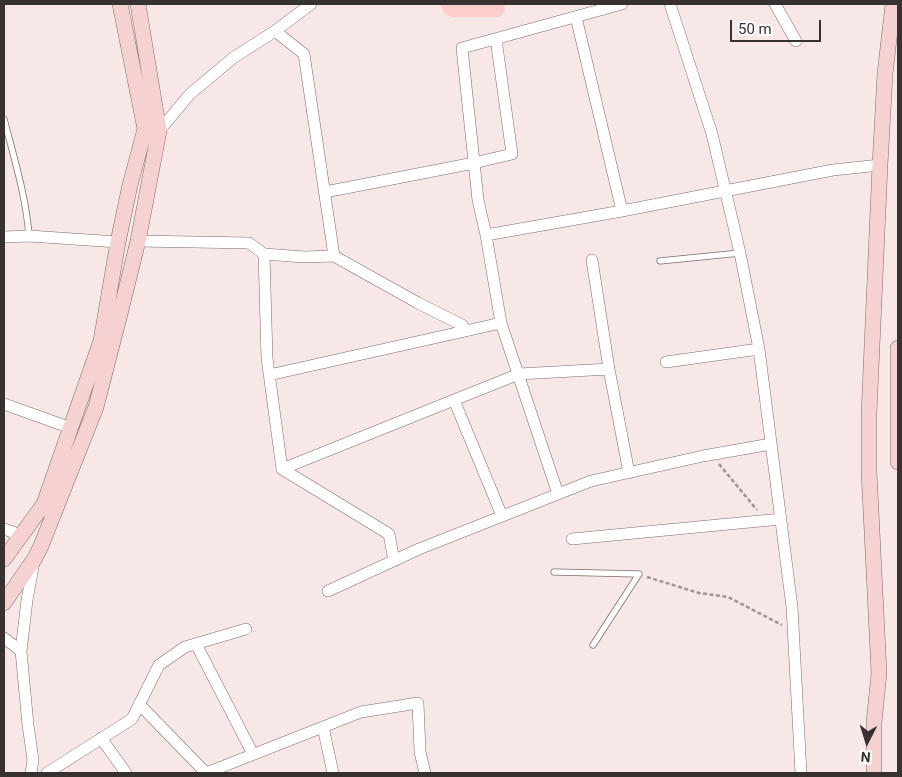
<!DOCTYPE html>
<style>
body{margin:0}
#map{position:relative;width:902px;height:777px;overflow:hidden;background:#f7e8e7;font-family:Roboto,sans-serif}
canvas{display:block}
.frame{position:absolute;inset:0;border:5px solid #373130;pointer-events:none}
.north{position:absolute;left:842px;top:717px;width:50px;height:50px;-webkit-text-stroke:4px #fff;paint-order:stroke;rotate:185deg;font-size:14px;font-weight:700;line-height:20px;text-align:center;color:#373130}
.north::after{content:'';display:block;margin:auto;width:18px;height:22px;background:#373130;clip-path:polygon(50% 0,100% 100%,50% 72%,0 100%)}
.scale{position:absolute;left:730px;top:20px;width:91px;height:22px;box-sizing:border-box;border:2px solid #373130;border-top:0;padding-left:6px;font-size:15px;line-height:18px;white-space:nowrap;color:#373130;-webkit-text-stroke:4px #fff;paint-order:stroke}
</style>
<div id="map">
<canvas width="902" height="777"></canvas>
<div class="frame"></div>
<div class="north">N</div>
<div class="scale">50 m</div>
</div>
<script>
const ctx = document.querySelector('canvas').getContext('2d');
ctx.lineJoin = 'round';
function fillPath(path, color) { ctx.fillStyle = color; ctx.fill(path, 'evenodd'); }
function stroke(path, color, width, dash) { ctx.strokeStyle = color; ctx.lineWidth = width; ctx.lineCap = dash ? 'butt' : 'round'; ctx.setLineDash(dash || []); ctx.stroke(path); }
const green = new Path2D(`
 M440,4h64l1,6 -5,7h-49l-7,-4z`);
const path = new Path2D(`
 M719,464l38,46
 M647,577l52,16 29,4 54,28`);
const lane = new Path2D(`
 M4,119c10,39 22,77 25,117
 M660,261l80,-8
 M554,572l85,2 -46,71`);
const street = new Path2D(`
 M670,4l42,130 28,119 19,96 33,258 9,166
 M775,4l21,37
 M576,17l46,194
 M275,31l29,23 30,202 84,47 44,22 4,6
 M159,131l31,-37 43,-36 42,-27 36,-27
 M325,192l149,-29 38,-9 -16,-115
 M486,235l136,-24 211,-41 47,-5
 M4,237l25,-1 89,6
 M138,241l111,2 15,11 3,104 15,111 107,65 5,27
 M264,254l40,3 30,-1
 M592,260l17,109 20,104
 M666,362l93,-13
 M269,375l232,-52
 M4,404l67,24
 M282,469l172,-69
 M558,494l-57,-171 -15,-88 -8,-35 -16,-152 160,-44
 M502,516l-48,-116 65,-26 90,-5
 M4,529l17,6
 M572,539l209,-20
 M328,591l91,-42 172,-68 112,-25 68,-12
 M4,638l17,13
 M196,644l57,110
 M139,704l67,69
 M323,727l10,46
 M101,738l25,35
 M31,773l2,-13 -5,-35 -7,-74 6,-51 7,-38
 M47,773l85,-54 27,-54 26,-18 61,-18
 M206,773l155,-61 57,-9 2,49 5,21`);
const secondary = new Path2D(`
 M898,348v114
 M4,559l40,-55 57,-163 17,-99 12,-57 15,-56 -25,-125
 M4,603l31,-45 6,-12 55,-139 24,-93 18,-73 21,-110 -21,-127
 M874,773v-50l5,-50 -10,-202v-57l11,-249 5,-91 8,-70`);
fillPath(green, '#fbcecc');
stroke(lane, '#7a6d6c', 7);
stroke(street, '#7a6d6c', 12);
stroke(secondary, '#7a6d6c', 16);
stroke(path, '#9f9493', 2.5, [4, 2.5]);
stroke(lane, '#fff', 5.5);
stroke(street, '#fff', 11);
stroke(secondary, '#f5d1d1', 15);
</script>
